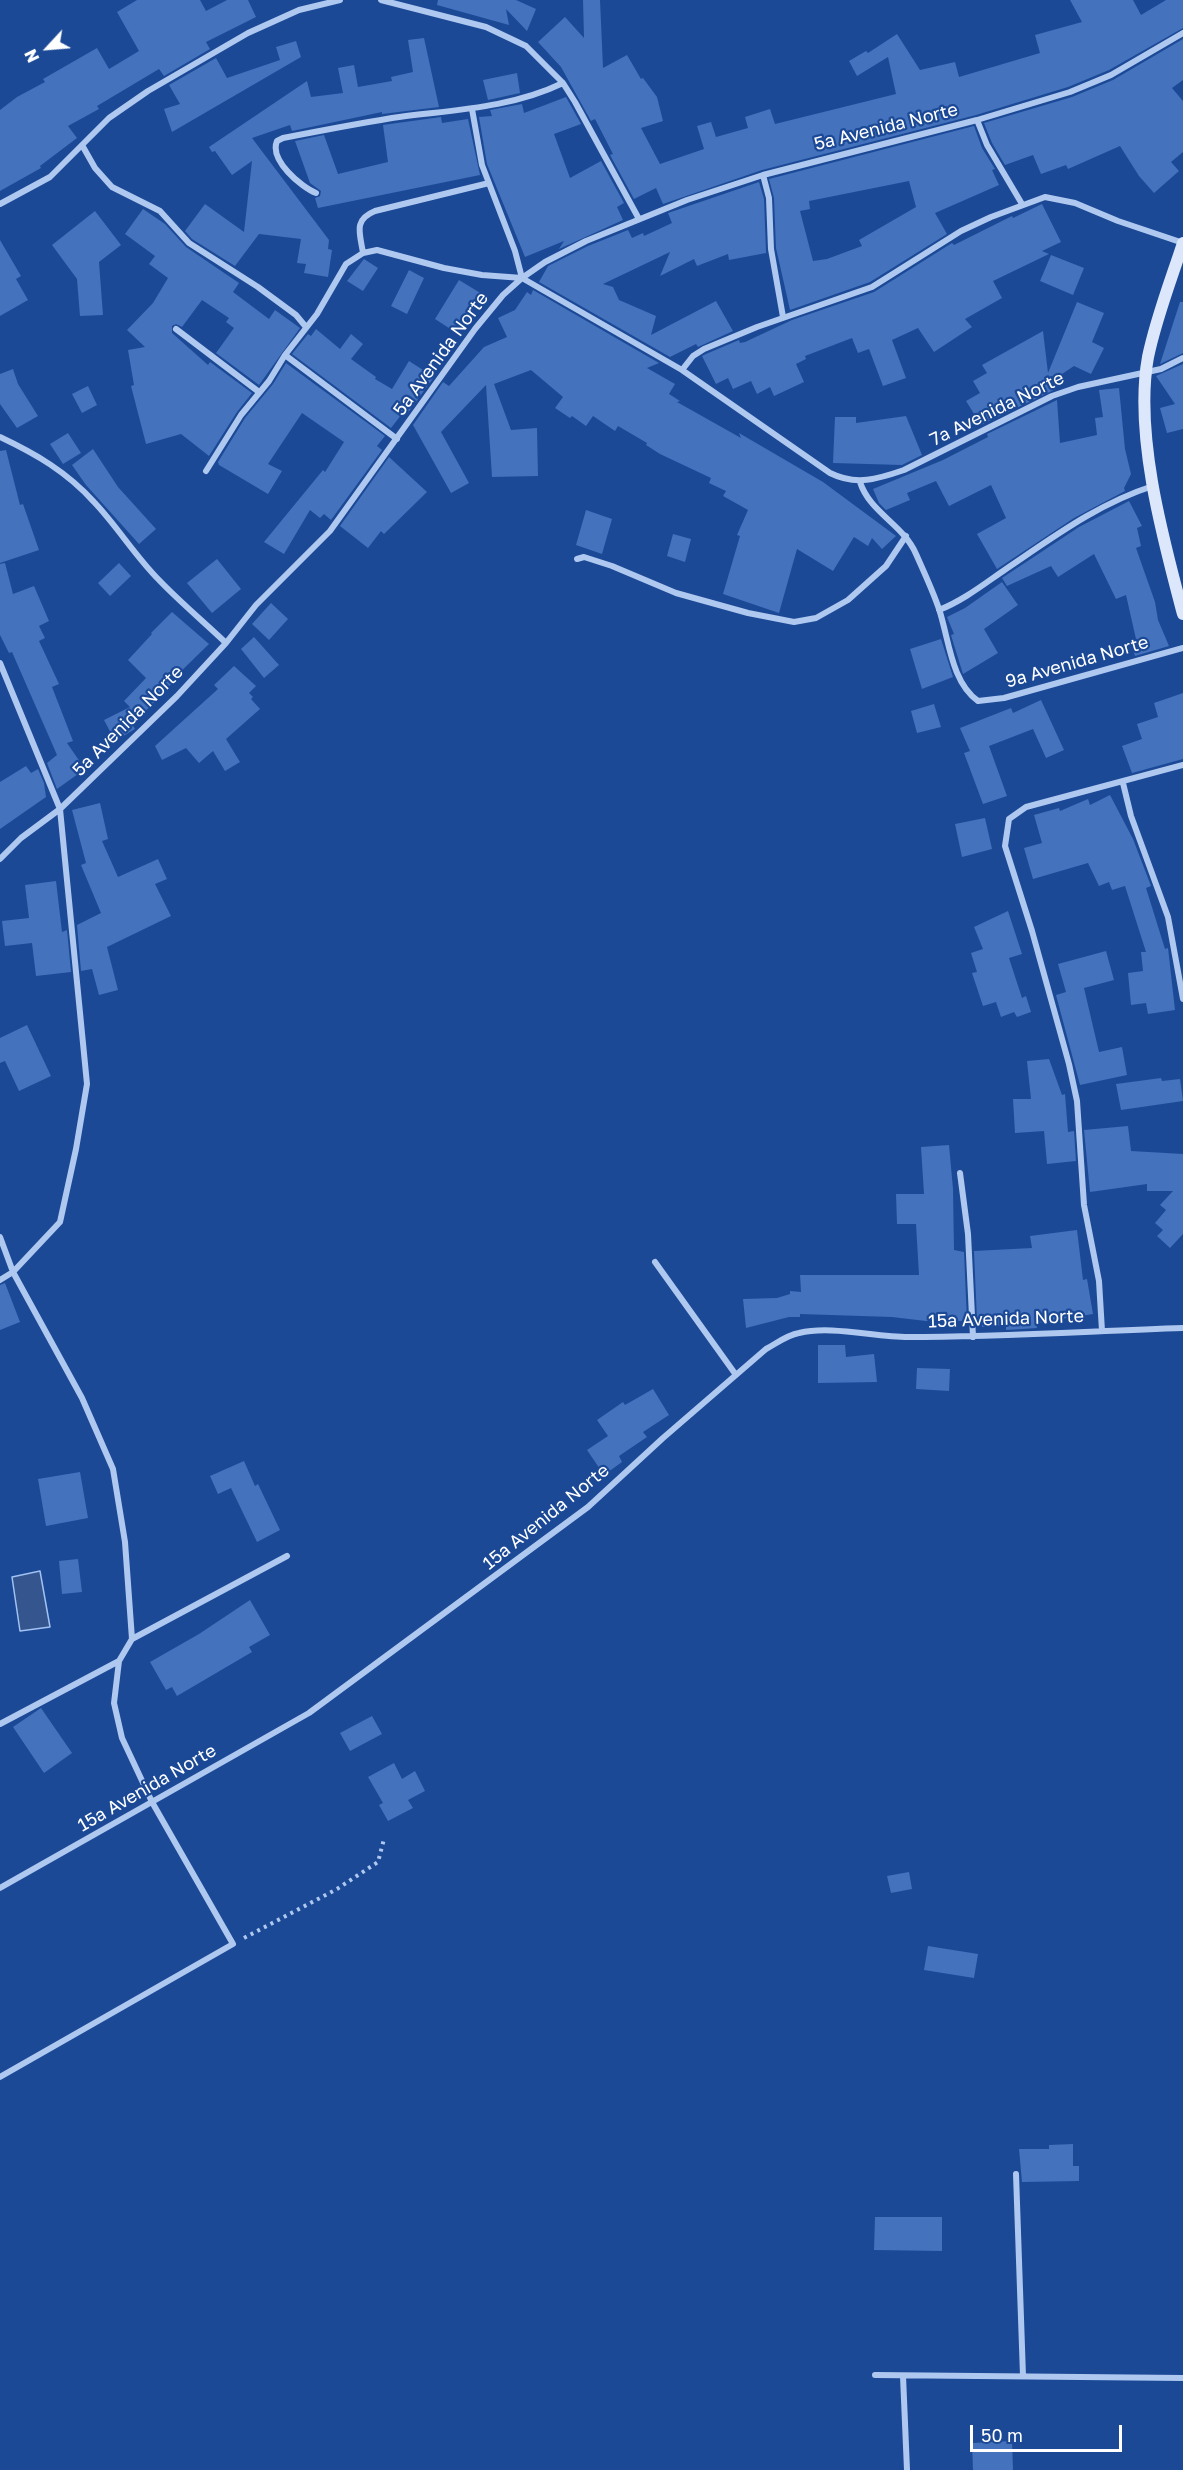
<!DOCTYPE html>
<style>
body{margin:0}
#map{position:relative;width:1183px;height:2470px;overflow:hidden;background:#1b4996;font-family:"Golos Text",sans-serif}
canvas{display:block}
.north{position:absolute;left:18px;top:18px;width:60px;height:60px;-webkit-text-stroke:4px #1b4996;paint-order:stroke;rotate:244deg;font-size:16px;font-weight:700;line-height:24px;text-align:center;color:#fff}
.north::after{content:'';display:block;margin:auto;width:21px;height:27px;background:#fff;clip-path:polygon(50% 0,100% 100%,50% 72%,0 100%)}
.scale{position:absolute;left:970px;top:2425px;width:152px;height:27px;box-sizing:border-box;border:3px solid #fff;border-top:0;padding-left:8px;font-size:18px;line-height:21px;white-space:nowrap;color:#fff;-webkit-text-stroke:4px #1b4996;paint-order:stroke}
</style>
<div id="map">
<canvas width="1183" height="2470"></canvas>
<div class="north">N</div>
<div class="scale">50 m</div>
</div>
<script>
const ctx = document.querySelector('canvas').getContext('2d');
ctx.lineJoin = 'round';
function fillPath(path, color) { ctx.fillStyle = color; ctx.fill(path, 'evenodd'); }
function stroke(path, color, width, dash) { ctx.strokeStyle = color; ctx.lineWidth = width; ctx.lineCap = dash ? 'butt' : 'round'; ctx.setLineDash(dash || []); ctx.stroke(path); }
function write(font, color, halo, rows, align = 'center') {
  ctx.font = font + ' "Golos Text",sans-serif'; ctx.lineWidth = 4.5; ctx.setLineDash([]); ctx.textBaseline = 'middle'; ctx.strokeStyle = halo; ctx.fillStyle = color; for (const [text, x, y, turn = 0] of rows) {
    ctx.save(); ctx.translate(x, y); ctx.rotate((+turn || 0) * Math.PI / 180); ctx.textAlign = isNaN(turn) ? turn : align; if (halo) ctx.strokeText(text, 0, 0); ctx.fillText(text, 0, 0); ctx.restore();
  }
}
const water = new Path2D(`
 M40,1571l10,56 -30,4 -8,-54z`);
const building = new Path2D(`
 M137,0h63l6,11 21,-11h21l8,17 -50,25 4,7 -46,27 -5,-7 -62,37 2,3 -31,17 9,12 -37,28 1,2 -41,23v-81l17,-13 28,-15 -2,-3 54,-31 12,21 30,-18 -22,-39z
 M438,0h78l20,9 -9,22 -21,-22 3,16 -72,-20z
 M583,0h17l3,68 24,-13 14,24 2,-1 14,19 6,24 -22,7 19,36 44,-15 -7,-23 14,-4 5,15 32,-9 -3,-11 25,-8 5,15 121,-30 -8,-37 -31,19 -8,-15 17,-10 2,2 29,-19 23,36 35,-8 4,15 81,-24 -5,-18 47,-13 -12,-22h63l8,15 25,-15h17v28l-74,42 -41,17 -92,28 -214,55 -99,34 -7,-16 -22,11 -24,-44 3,-1 -18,-35 -4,2 -30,-54 -23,-25 27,-25 19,21z
 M424,38l15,69 -57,7v-2l-90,19 -2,-6 -38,13 77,102 -1,9 4,1 -4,27 -24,-4 2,-9 -9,-1 4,-24 -42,-5 -24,32 -43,-27 -7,-8 20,-27 39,28 8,-71 -20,14 -17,-24 -3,1 -3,-5 98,-66 4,16 32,-4 -5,-25 16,-3 4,22 34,-6 -1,-4 22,-5 -5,-32z
 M1183,39v41l-11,8 11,13v51l-12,10 8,9 -25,22 -15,-17 -19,-30 -52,23 -2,-4 -25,9 -8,-19 -28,10 -13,-22 -8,-20 88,-26 41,-17z
 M296,41l5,16 -129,75 -8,-23 16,-5 -11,-19 47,-27 11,20 53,-18 -4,-13z
 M517,73l3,20 -32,7 -5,-20z
 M566,97l15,27 -27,10 16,44 31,-17 23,42 -7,4 6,13 -64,29 5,-8 -39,16 -38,-93 -8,-47 13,-1 -2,-6 32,-6 2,9z
 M441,117l1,6 26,-4 12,56 -162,33 -3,-10 5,-2 1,-5 -11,-8 -15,-42 29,-6 14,39 50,-12 -5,-37z
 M974,126l8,22 13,21 -3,1 7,15 -64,28 12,21 -77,48 -80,28 -14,-62 -2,-50 -5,-19zM909,181l7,26 -57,33 3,6 -35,13 -14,2 -13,-50 10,-2 -1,-8z
 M759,182l5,17 2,54 -37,7 -1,-6 -31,12 -3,-7 -34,17 10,-24 -67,32 10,3 6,13 37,16 -5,19 65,-34 17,30 -35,16 -2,-3 -26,13 -131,-75 9,-16 40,-20 40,-16 4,8 11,-5 1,3 28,-13 -4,-10z
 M1042,204l19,38 -19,9 7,3 -56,27 9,17 -37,21 7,8 -38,25 -16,-24 -26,12 14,38 -23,8 -14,-37 -11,4 -6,-15 -47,18 1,3 -10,5 8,18 -30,14 -4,-9 -13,7 -6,-13 -18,8 -5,-11 -12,6 -14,-28 4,-2 33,-14 1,3 5,-1 47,-22 82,-28 78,-49 2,2 58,-29 1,2z
 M143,209l22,15 21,23 53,36 -6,9 36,27 6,-9 25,18 -41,57 -43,-32 18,-25 -8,-6 3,-4 -27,-18 -20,27 -6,-3 -4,2v7l36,32 2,-3 42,31 -15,19 -28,44 -28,-22 -35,10 -15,-58 3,-1 -6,-35 17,-3 -18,-17 26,-27 15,-25 -19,-14 6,-8 -30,-22z
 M95,211l26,34 -22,17 4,53 -23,1 -3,-37 -25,-34z
 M0,240l21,36 -5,3 12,21 -28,16z
 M1051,255l33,13 -11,27 -33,-14z
 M364,259l14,9 -15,23 -16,-10z
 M409,270l15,8 -17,36 -16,-8z
 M459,280l23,14 -24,40 -23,-15z
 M533,290l126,73 -12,5 28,16 -6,10 11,7 -3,1 64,36 -2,-5 84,49 73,54 -14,13 -10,-11 -4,8 -14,-9 -21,34 -36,-22 -18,64 -56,-19 17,-58 -3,-1 11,-25 -25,-14 3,-5 -17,-8 2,-5 -51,-24 -14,-9 1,-2 -29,-17 -3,5 -22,-15 -7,10 -14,-10 -2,2 -15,-10 8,-11 -32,-27 -37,14 17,46 26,-2 1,48 -46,1 -6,-92 -45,47 28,51 -18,10 -38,-68 30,-43 6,4 35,-39 23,-10 -9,-19 17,-8 12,-18 4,3z
 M1077,302l27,11 -12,29 12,6 -13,26 -17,-8 -18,12v11l-75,36 -15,-24 14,-8 -7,-12 14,-8 -5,-8 61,-34 5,42z
 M1180,302h3v51l-23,11z
 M316,329l24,20 11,-15 12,10 -12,15 25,18 -1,2 17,10 17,-28 25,16 -27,37 -2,-4 -14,18 -99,-74 16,-20 3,2z
 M286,363l99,73 -8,10 5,4 -51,70 -7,-6 -4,4 -10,-8 -26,44 -20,-12 59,-72 2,2 19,-30 -42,-29 -34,51 14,7 -14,23 -49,-29 -1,-3 27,-44 28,-34z
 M1183,364v65l-16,4 -7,-25 15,-4 -19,-28z
 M13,369l5,15 20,32 -21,12 -17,-24v-30z
 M88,386l9,19 -15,8 -10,-19z
 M1119,388l6,61 6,25 -7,14 1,3 -51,27 -77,51 -20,-35 29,-16 -15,-33 -42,21 -13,-25 -29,12 3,7 -24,10 -7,-7 -6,-14 70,-29 45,-23 -1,-3 70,-34 3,43 37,-8 -2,-17 8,-1 -4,-27z
 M906,416l16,39 -20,10 -69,-2 2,-46h21v6z
 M68,433l13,20 -18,11 -13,-20z
 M93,449l25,38 38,42 -17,15 -53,-59 -14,-20z
 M6,450l14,55 3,-1 16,46 -39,13v-112z
 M389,457l38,35 -43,42 -3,-3 -13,17 -28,-22z
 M1129,501l13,25 -5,2 4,18 -5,2 19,54 3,18 11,26 -34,10 -5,-15 6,-2 -10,-44 -10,4 -22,-45 -36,23 -7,-11 -44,20 -5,-8 77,-51z
 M586,510l26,9 -10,35 -26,-9z
 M673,534l18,5 -6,23 -18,-6z
 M217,559l24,30 -29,24 -25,-30z
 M5,563l8,31 21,-8 15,35 -10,5 6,12 -6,3 20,43 -7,3 21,54 -6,2 18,26 -28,20 -10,-26 10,-8 -45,-103 -3,1 -9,-18v-71z
 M119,563l12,13 -21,20 -12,-13z
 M1002,582l16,23 -34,24 14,24 -35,21 -9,-29 -3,-10 3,-1 -7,-17 18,-9z
 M271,603l17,16 -19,21 -17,-16z
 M172,612l37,32 -38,37 2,2 -13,10 2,2 -30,29 3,5 -20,12 -11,-21 26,-13 -6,-6 22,-23 -18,-18 24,-26 -1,-1z
 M254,637l25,28 -15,13 -23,-29z
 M941,639l12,38 -31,12 -12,-40z
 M234,666l22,20 -7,7 4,4 -2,2 9,10 -34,30 14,23 -15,9 -12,-20 -14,12 -13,-15 -24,12 -7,-14 63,-57 -4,-4z
 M1183,693v66l-51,14 -10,-27 20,-7 -5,-15 21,-7 -4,-14z
 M1041,700l23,50 -18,8 -13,-29 -44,17 18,50 -24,8 -19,-51 6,-2 -10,-23 51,-20 2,5z
 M934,704l7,23 -24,6 -6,-22z
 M26,766l5,7 7,-4 6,14 2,14 -46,32v-47z
 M1110,795l23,44 18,47 -5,2 19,61 3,-1 7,62 -27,4 -2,-11 -15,2 -3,-32 15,-2 -2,-19h5l-21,-66 -13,4 -3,-8 -10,4 -11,-23 -55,16 -9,-31 18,-5 -8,-28 25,-7 1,3 28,-12 2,6z
 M100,803l8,36 -6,2 16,36 40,-18 9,20 -12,5 16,32 -64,31 11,43 -19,5 -7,-26 -11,2 -4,-46 24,-12 -20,-48 5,-2 -14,-53z
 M985,818l7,31 -30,8 -7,-33z
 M56,881l6,51 5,-2 4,42 -35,4 -4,-33 -27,3 -3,-25 27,-3 -4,-33z
 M1008,911l14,43 -13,4 13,40 4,-2 5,16 -14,5 -3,-5 -13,5 -5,-15 -13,4 -11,-33 5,-1 -6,-19 12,-4 -9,-22z
 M1106,951l8,29 -30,8 15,64 23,-5 5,28 -47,10 -24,-90 10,-3 -8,-28z
 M27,1025l24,51 -32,15 -14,-30 -5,2v-25z
 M1049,1059l13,36 3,-1 3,38 6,-1 2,30 -29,3 -3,-33 -29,2 -2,-34h18l-4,-38z
 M1161,1078l1,3 18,-2 3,22 -62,9 -5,-26z
 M1128,1126l3,25 52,3v80l-13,14 -13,-12 6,-6 -8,-7 11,-13 -6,-5 13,-14h-26v-7l-57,8 -6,-62z
 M949,1145l4,44 1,61 10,2 3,69h-41l-34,-4 -92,-3v3h-11l-43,11 -3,-29 34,-1 13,-4v-3l11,1 -1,-17h119l-3,-51h-19l-1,-30h28l-3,-47z
 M1077,1230l6,50 4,-1 6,35 -32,5 1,2 -26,2 1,5 -31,2v-5l-24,2 -1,-7h-4l-3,-69 58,-3 -2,-12z
 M5,1283l15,39 -20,8v-45z
 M818,1345h27l1,12 28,-3 3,28 -59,1z
 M917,1368l33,1 -1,22 -33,-2z
 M653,1389l16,26 -26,17 4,5 -28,19 3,6 -18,13 -17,-25 21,-14 -11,-16 26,-18 2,3z
 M244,1461l11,25 3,-2 22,46 -23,12 -26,-54 -13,6 -8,-18z
 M80,1472l8,46 -42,8 -8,-47z
 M78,1559l4,33 -20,2 -3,-33z
 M250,1600l20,35 -21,12 3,5 -75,44 -5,-9 -6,3 -16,-28 49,-28z
 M41,1708l31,45 -28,20 -31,-46z
 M372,1716l10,18 -32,17 -10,-18z
 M394,1763l8,16 13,-8 10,20 -17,9 5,8 -25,13 -9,-16 4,-2 -15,-26z
 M909,1872l3,17 -21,4 -4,-17z
 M928,1946l50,8 -4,24 -50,-8z
 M1073,2144v22h6v15l-57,1 -3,-33h30v-4z
 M875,2217h67v34l-68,-1z
 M1012,2441l1,29h-40l-1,-27z`);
const path = new Path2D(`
 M244,1938l93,-49 41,-27 6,-23`);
const street = new Path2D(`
 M381,0l105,27 40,19 37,37 12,19 64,117
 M472,109l10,56 33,86 7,27
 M977,120l10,25 35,59
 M82,145l13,23 17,19 48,24 29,32 69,44 38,28 10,12
 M763,175l6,23 2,51 12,68
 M316,193c-15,-6 -47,-33 -39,-52l6,-3c36,-7 73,-14 109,-20 57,-8 117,-9 171,-35
 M0,204l50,-27 59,-59 39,-27 100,-58 51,-23 41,-10
 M363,253c-3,-20 -10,-33 12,-42l114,-28
 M176,329l83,63
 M285,355l112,84
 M682,370l11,-14 11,-7 53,-22 115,-40 89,-56 30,-14 54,-20 30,6 43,18 65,22
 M0,437c36,17 67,35 94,65 23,24 41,54 65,78 21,22 45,42 67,63
 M206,471l35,-56 28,-34 16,-26 32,-41 29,-50 17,-11 14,-3 67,18 38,7 40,3 160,92 148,103c26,13 48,6 74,-3l148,-74 26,-9 83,-18 22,-11
 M860,482c10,31 43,42 56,72 8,18 17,37 23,55 10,30 12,73 39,92l26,-3 179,-50
 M577,559l7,-2 28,9 64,27 72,20 46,9 22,-4 32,-18 38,-34 20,-30
 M939,610c25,-10 45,-26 67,-41 46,-31 93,-66 147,-83
 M0,663l60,146 27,275 -11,65 -16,73 -47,50 -13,8
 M1123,783l8,33 37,101 15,82
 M0,859l21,-21 39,-29 117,-113 49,-53 30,-38 74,-74 145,-202 28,-34 19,-17 23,-16 41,-21 101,-41 76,-25 214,-55 93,-28 41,-17 72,-42
 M960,1173l8,61 5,103
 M0,1237l13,35 69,126 31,71 12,73 7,97 -13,22 -5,42 8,35 30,64 81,142 -233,133
 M655,1262l81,113
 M1102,1331l-3,-50 -15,-76 -7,-104 -8,-37 -37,-133 -27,-85 4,-27 17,-12 157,-42
 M132,1639l155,-83
 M0,1724l119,-63
 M0,1888l309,-175 279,-206 75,-69 103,-89c11,-6 21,-14 33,-16 32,-8 75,4 109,4 92,0 183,-6 275,-9
 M1016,2174l7,202
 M875,2375l308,3
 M903,2376l4,94`);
const secondary = new Path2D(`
 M1183,243c-12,37 -27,75 -35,114 -14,77 15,182 35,257`);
const streetNames = [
 ["5a Avenida Norte",886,127,-14],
 ["5a Avenida Norte",441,354,-54],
 ["7a Avenida Norte",997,409,-26],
 ["9a Avenida Norte",1077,662,-16],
 ["5a Avenida Norte",128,721,-45],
 ["15a Avenida Norte",1006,1319,-2],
 ["15a Avenida Norte",546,1517,-39],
 ["15a Avenida Norte",147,1788,-30]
];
fillPath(water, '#34558e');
stroke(water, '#a1c2f2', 1.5);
fillPath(building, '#4472bd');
stroke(path, '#aec8f0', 4, [3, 4.5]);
stroke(street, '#aec8f0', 6);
stroke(secondary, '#dce7fb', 12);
write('18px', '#fff', '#1b4996', streetNames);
</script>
